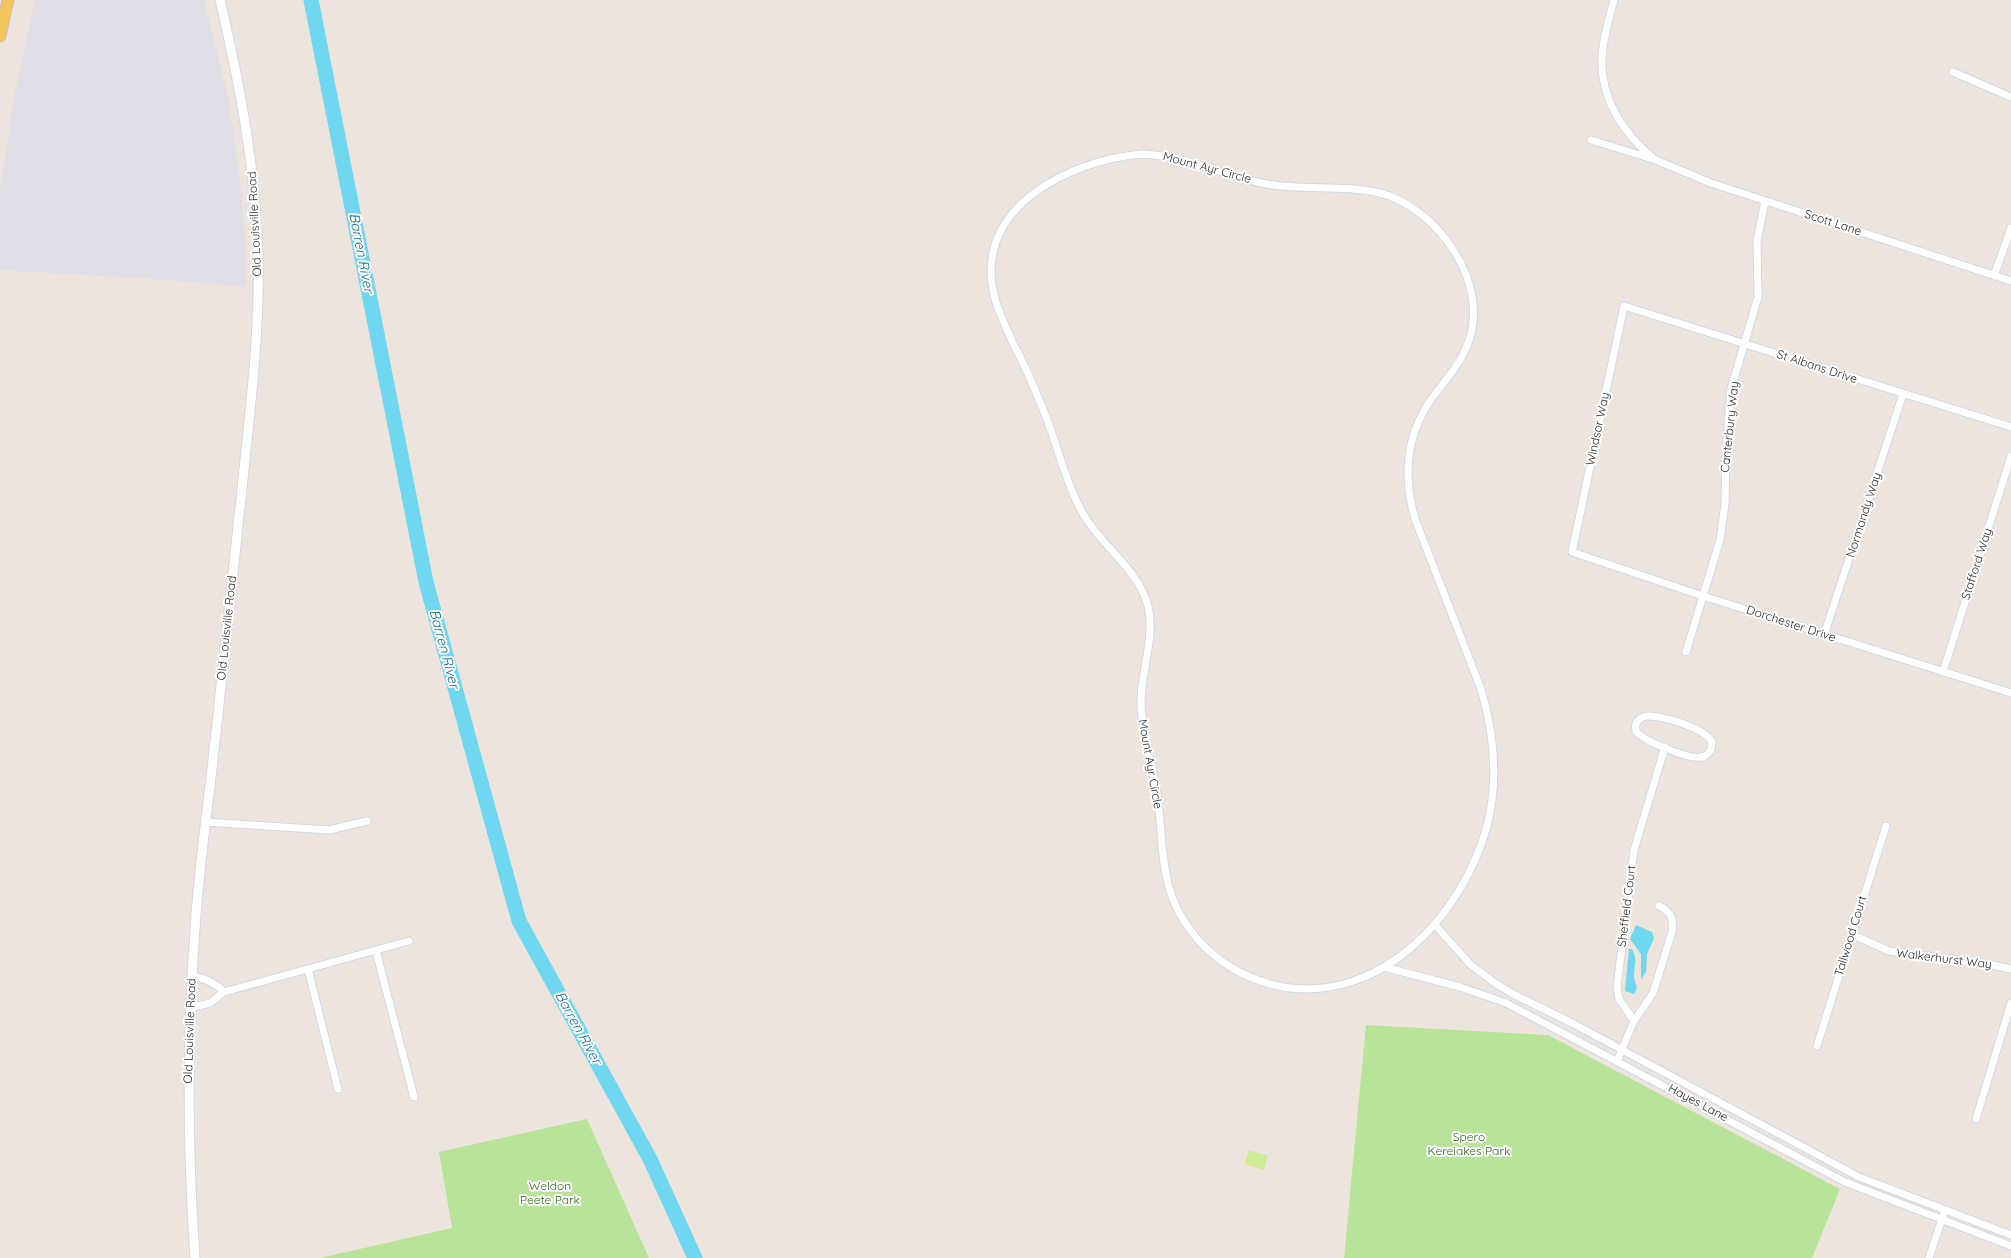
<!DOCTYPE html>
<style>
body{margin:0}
canvas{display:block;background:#ede5dd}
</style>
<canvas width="2011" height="1258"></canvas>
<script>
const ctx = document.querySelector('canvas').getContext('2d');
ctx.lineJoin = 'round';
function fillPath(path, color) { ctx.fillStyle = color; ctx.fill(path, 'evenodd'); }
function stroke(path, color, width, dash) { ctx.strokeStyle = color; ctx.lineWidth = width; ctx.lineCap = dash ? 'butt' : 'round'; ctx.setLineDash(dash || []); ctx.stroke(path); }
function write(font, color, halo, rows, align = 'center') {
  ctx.font = font + ' Quicksand,sans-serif'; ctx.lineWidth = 4; ctx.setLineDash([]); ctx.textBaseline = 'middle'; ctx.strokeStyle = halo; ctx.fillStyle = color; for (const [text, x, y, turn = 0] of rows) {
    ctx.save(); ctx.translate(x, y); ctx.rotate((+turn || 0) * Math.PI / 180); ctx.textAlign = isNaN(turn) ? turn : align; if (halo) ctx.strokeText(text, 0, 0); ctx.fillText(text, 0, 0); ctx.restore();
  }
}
const industrial = new Path2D(`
 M35,0h169l25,100 11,80 6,65v42l-76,-7 -170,-10v-79l15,-99z`);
const green = new Path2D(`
 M1366,1025l182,10 292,154 -28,69h-468z
 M587,1119l62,139h-329l132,-30 -13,-76z`);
const pitch = new Path2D(`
 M1249,1150l19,6 -4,14 -19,-6z`);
const water = new Path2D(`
 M1636,925l16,7 2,6 -7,16 -1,18 -5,7v-25l-11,-15z
 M1629,949h3c6,11 2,16 2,27 0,3 2,8 3,12l-3,6 -9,-3z`);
const river = new Path2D(`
 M311,0l115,582 93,339 131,238 45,99`);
const minor = new Path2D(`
 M1614,0c-5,20 -12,41 -12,61 -1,39 23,74 51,97
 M1953,72l58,25
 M1591,140l65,20 55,23 300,98
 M1142,154c44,2 82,22 125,30 37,7 76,0 113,9 58,15 111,91 88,150 -7,20 -21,35 -33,51 -29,38 -33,80 -20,125l66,170c13,44 18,91 6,137 -24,88 -104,177 -204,161 -31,-6 -60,-21 -82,-44 -44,-47 -36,-92 -44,-150 -5,-31 -16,-61 -16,-93 1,-31 14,-63 7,-94 -10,-37 -44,-58 -63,-89 -21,-35 -28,-77 -45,-115 -8,-20 -17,-40 -27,-59 -7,-16 -15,-31 -19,-48 -21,-88 76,-135 148,-141z
 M1994,276l17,-48
 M2011,427l-387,-121 -52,246 131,44 308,97
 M1824,635l79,-241
 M1686,652l34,-112 5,-36 1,-55 5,-60 27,-92 -1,-56 8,-40
 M1943,672l68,-216
 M1646,716c15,-1 59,12 66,26l-1,8c-2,3 -5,6 -9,7 -13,3 -59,-16 -66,-26 -2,-9 3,-13 10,-15z
 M205,822l124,8 38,-9
 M1435,925l36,40 24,18 18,11 61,30 285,153 152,58
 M1851,934l38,17 94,12 28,6
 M376,951l38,146
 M1384,967l76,20 46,16 339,179 166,64
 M308,969l30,120
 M192,976c14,3 22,6 32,16l185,-51
 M190,1008l20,-5 14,-11
 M1634,1021l19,-28 19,-61c2,-13 -1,-21 -13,-26
 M1817,1046l69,-220
 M1617,1061l17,-40 -15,-22 -2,-12 17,-137 31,-103
 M1976,1119l35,-116
 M1929,1258l16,-48`);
const tertiary = new Path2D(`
 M195,1258c-8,-115 -8,-228 1,-343 4,-55 12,-109 18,-164 9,-84 18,-169 27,-253 8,-80 19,-161 17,-241 -2,-87 -18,-172 -38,-257`);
const primary = new Path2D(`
 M0,36l8,-36`);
const streetNames = [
 ["Mount Ayr Circle",1207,168,15],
 ["Scott Lane",1833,223,18],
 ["Old Louisville Road",255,224,-93],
 ["St Albans Drive",1817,367,18],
 ["Canterbury Way",1730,427,-84],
 ["Windsor Way",1598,429,-78],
 ["Normandy Way",1864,515,-72],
 ["Stafford Way",1977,564,-72],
 ["Dorchester Drive",1791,624,18],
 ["Old Louisville Road",227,628,-84],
 ["Mount Ayr Circle",1150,764,80],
 ["Sheffield Court",1627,906,-83],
 ["Tallwood Court",1851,936,-73],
 ["Walkerhurst Way",1944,959,7],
 ["Old Louisville Road",190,1031,-88],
 ["Hayes Lane",1698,1103,28]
];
const parkNames = [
 ["Spero",1469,1137],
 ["Kereiakes Park",1469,1151],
 ["Weldon",550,1186],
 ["Peete Park",550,1200]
];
const waterNames = [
 ["Barren River",361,253,79],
 ["Barren River",444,649,75],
 ["Barren River",578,1028,61]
];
fillPath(industrial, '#e0dee6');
fillPath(green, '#b8e499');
fillPath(pitch, '#cdec95');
fillPath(water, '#6fd7f0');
stroke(river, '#6fd7f0', 15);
stroke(minor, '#d3d7e4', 9);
stroke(tertiary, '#d3d7e4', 11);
stroke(primary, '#c4c4c4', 13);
stroke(minor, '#fff', 7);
stroke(tertiary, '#fff', 9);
stroke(primary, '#f3c65d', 11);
write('12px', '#2b2b2b', '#fff', streetNames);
write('12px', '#2f6a19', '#fff', parkNames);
write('italic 14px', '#0c769f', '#fff', waterNames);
</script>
